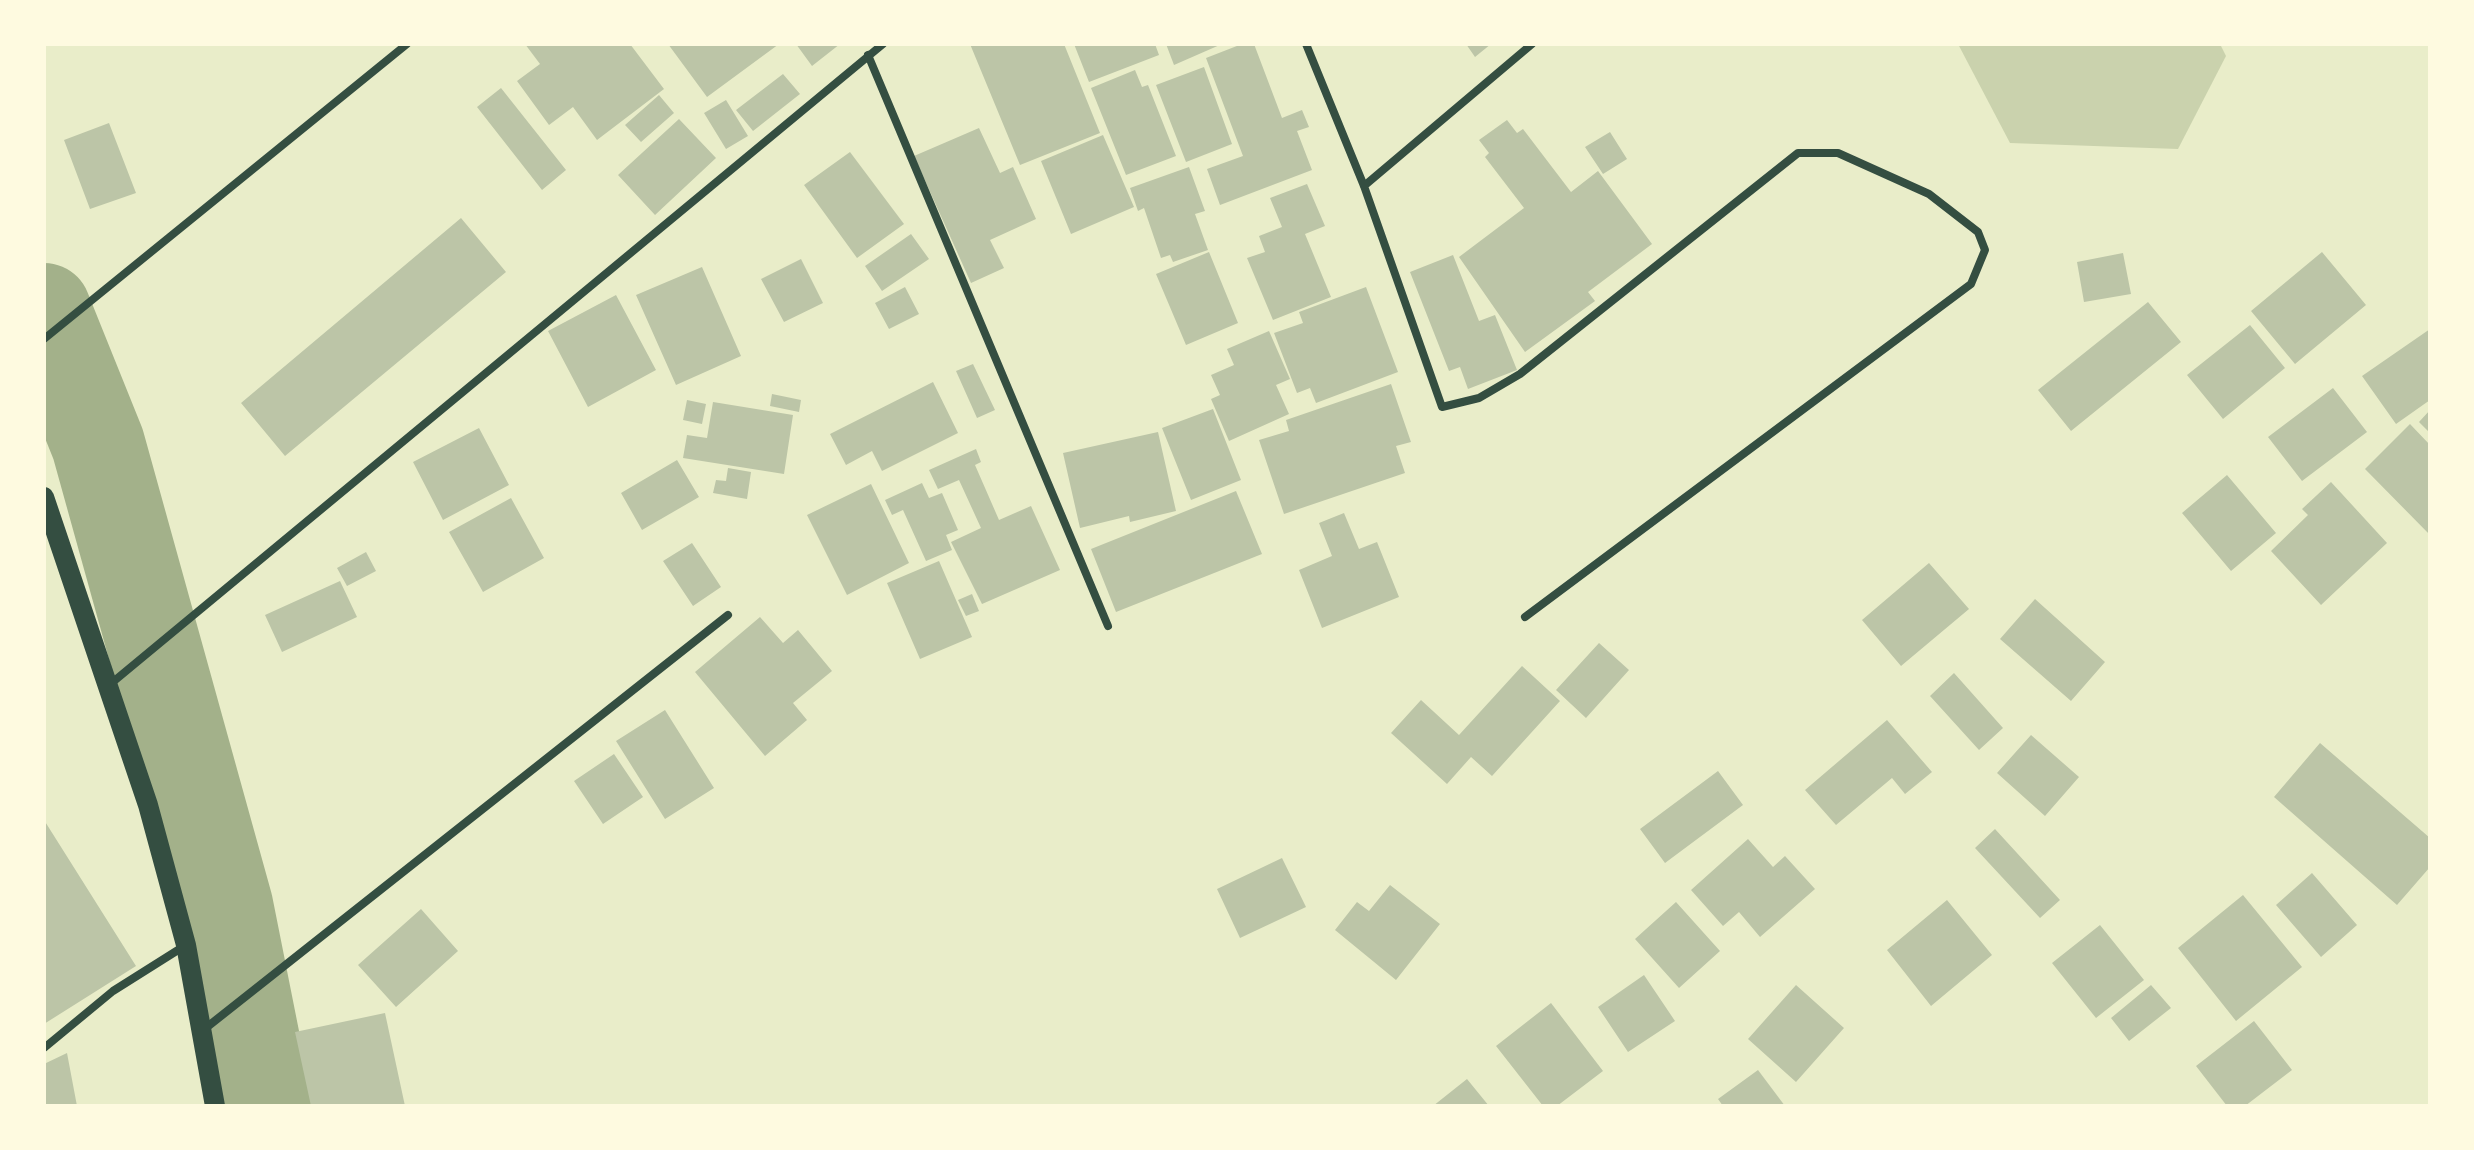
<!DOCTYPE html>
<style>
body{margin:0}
#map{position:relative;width:2474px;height:1150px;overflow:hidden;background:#e9edc9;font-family:Quicksand,sans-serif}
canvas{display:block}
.frame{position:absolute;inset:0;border:46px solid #fefae0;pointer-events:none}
</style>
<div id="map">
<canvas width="2474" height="1150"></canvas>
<div class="frame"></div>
</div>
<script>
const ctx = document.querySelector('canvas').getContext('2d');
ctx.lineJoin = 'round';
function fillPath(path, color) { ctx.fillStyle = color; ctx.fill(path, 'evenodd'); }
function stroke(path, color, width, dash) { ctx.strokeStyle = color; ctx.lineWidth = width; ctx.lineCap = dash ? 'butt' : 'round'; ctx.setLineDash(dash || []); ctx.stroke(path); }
const green = new Path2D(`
 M1958,44h262l6,12 -48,93 -168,-6z`);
const river = new Path2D(`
 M44,310l54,134 128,461 40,201`);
const building = new Path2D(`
 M525,44h105l34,45 -67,51 -24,-33 -24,18 -32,-44 23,-17z
 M668,44h111l-72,53z
 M796,44h44l-28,22z
 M970,44h94l36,89 -80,32z
 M1074,44h81l4,11 -70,27z
 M1166,44h56l-48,21z
 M1242,44h12l28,74 20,-8 7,17 -12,4 15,39 -92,35 -13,-36 36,-13 -37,-98z
 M1466,44h25l-16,13z
 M1204,67l28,77 -46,18 -30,-77z
 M1135,70l7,17 6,-2 28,71 -50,19 -35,-87z
 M783,74l17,20 -47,37 -17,-21z
 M501,88l65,82 -24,20 -65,-83z
 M659,95l15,18 -33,29 -16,-17z
 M726,100l22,36 -22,13 -22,-36z
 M679,119l37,39 -61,57 -37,-40z
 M1507,120l10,13 6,-4 48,63 27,-21 54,73 -64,48 7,9 -70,51 -66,-95 65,-49 -39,-51 4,-4 -10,-13z
 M109,123l27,70 -46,16 -26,-69z
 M979,128l21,45 13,-6 23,52 -46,21 14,28 -33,15 -57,-127z
 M1610,132l17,27 -24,15 -18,-27z
 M1103,135l31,72 -63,27 -30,-73z
 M850,152l54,72 -47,34 -53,-73z
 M1189,167l16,44 -10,3 13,36 -35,12 -3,-7 -9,3 -17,-50 -6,3 -8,-23z
 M1307,184l18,42 -20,8 26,63 -58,23 -26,-62 18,-6 -6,-16 23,-9 -12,-29z
 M461,218l45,54 -221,184 -44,-53z
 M911,234l18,25 -47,32 -17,-25z
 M1209,252l29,71 -52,22 -30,-71z
 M2322,252l44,53 -71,59 -44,-53z
 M2123,253l8,41 -47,8 -7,-40z
 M1453,255l26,66 16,-6 22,55 -49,19 -8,-22 -11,4 -39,-99z
 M801,259l22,44 -39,19 -23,-43z
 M702,267l39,89 -65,29 -40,-90z
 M905,287l14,27 -30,15 -14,-26z
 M1366,287l32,85 -82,31 -6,-15 -13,5 -23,-60 29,-10 -4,-11z
 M616,295l40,75 -68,37 -40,-76z
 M2148,302l33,40 -110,89 -33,-41z
 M2250,325l35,43 -62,51 -36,-44z
 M2430,329v71l-34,24 -34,-48z
 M1269,331l21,48 -14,6 13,29 -60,27 -18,-42 9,-4 -9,-20 23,-10 -7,-16z
 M973,364l22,46 -18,8 -21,-47z
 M933,382l25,51 -76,38 -10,-20 -26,14 -16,-31z
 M1391,384l20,58 -15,4 9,27 -121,41 -25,-74 30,-9 -3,-11z
 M2333,388l34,44 -65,49 -34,-44z
 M772,394l29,6 -2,12 -29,-6z
 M687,400l19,4 -4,20 -19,-4z
 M713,402l80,13 -9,59 -101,-16 4,-23 20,3z
 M1213,409l28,71 -50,20 -29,-72z
 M2430,410v23l-11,-11z
 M2410,424l20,21v90l-65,-66z
 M479,428l30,57 -66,35 -30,-58z
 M1158,432l18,79 -46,11 -1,-6 -49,12 -17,-75z
 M976,449l5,13 -6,3 24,55 32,-14 29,64 -78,34 -31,-62 30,-14 -22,-48 -21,9 -9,-19z
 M677,460l22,37 -57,33 -21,-37z
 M728,468l23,4 -4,27 -34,-6 3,-13 10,1z
 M2227,475l49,58 -45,38 -49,-58z
 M2331,482l56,61 -66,62 -50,-54 37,-36 -6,-6z
 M922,483l7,15 13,-5 16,37 -12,5 6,15 -26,11 -23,-51 -11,5 -7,-15z
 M871,484l38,79 -62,32 -40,-80z
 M1236,491l26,63 -146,58 -25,-63z
 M511,498l33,60 -61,34 -34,-60z
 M1344,513l15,36 18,-7 22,55 -77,31 -23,-58 33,-14 -13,-33z
 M692,543l29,44 -28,19 -30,-45z
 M366,552l10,19 -29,15 -10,-18z
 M939,561l33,76 -52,22 -33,-76z
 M1929,563l40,46 -68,57 -39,-46z
 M340,581l17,36 -75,35 -17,-37z
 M972,594l7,17 -13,5 -8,-16z
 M2035,599l70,63 -34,39 -71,-62z
 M760,617l23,26 15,-13 34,41 -39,32 14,17 -42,36 -70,-84z
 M1599,643l30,27 -43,48 -30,-28z
 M1522,666l38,35 -68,75 -21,-19 -24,27 -56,-51 30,-33 38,35z
 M1954,673l49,55 -24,22 -49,-54z
 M665,710l49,78 -49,31 -49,-78z
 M1887,720l45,52 -27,22 -13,-16 -56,47 -31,-35z
 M2031,735l48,42 -34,39 -48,-43z
 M2320,743l110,95v29l-33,38 -123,-108z
 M614,754l29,43 -40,27 -29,-43z
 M1718,771l25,34 -78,58 -25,-34z
 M44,820l92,146 -92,58z
 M1995,829l65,71 -20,18 -65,-70z
 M1748,839l25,28 12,-11 30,33 -55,48 -21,-25 -16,14 -32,-36z
 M1282,858l24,49 -66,31 -23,-49z
 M2312,873l45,52 -36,32 -45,-52z
 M1390,885l50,39 -44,56 -61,-50 22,-28 12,9z
 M2243,895l59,72 -66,54 -58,-73z
 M1947,900l45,55 -61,51 -44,-56z
 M1676,902l44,49 -41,37 -44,-49z
 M421,909l37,42 -62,56 -38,-42z
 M2100,925l44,55 -48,38 -44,-55z
 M1644,975l31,46 -47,31 -30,-45z
 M1796,985l48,43 -48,54 -48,-43z
 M2151,985l20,23 -42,33 -18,-23z
 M1551,1003l52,68 -46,35h-14l-47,-60z
 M385,1013l20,93h-94l-16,-74z
 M2254,1021l38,49 -47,36h-18l-31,-40z
 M67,1053l10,53h-33v-42z
 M1758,1070l27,36h-62l-5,-7z
 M1467,1079l22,27h-56z`);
const minor = new Path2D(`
 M1306,44l58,142 78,221 37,-9 41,-24 278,-221h40l91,41 49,38 7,18 -14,34 -446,333
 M868,55l240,571
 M1364,186l168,-142
 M44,339l363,-295
 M108,686l775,-642
 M202,1031l526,-416
 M44,1048l69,-57 73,-46`);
const primary = new Path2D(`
 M44,497l104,308 38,140 29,161`);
fillPath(green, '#cad2ad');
stroke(river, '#a3b18a', 94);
fillPath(building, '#bcc5a7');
stroke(minor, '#344e41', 8);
stroke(primary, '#344e41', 20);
</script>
